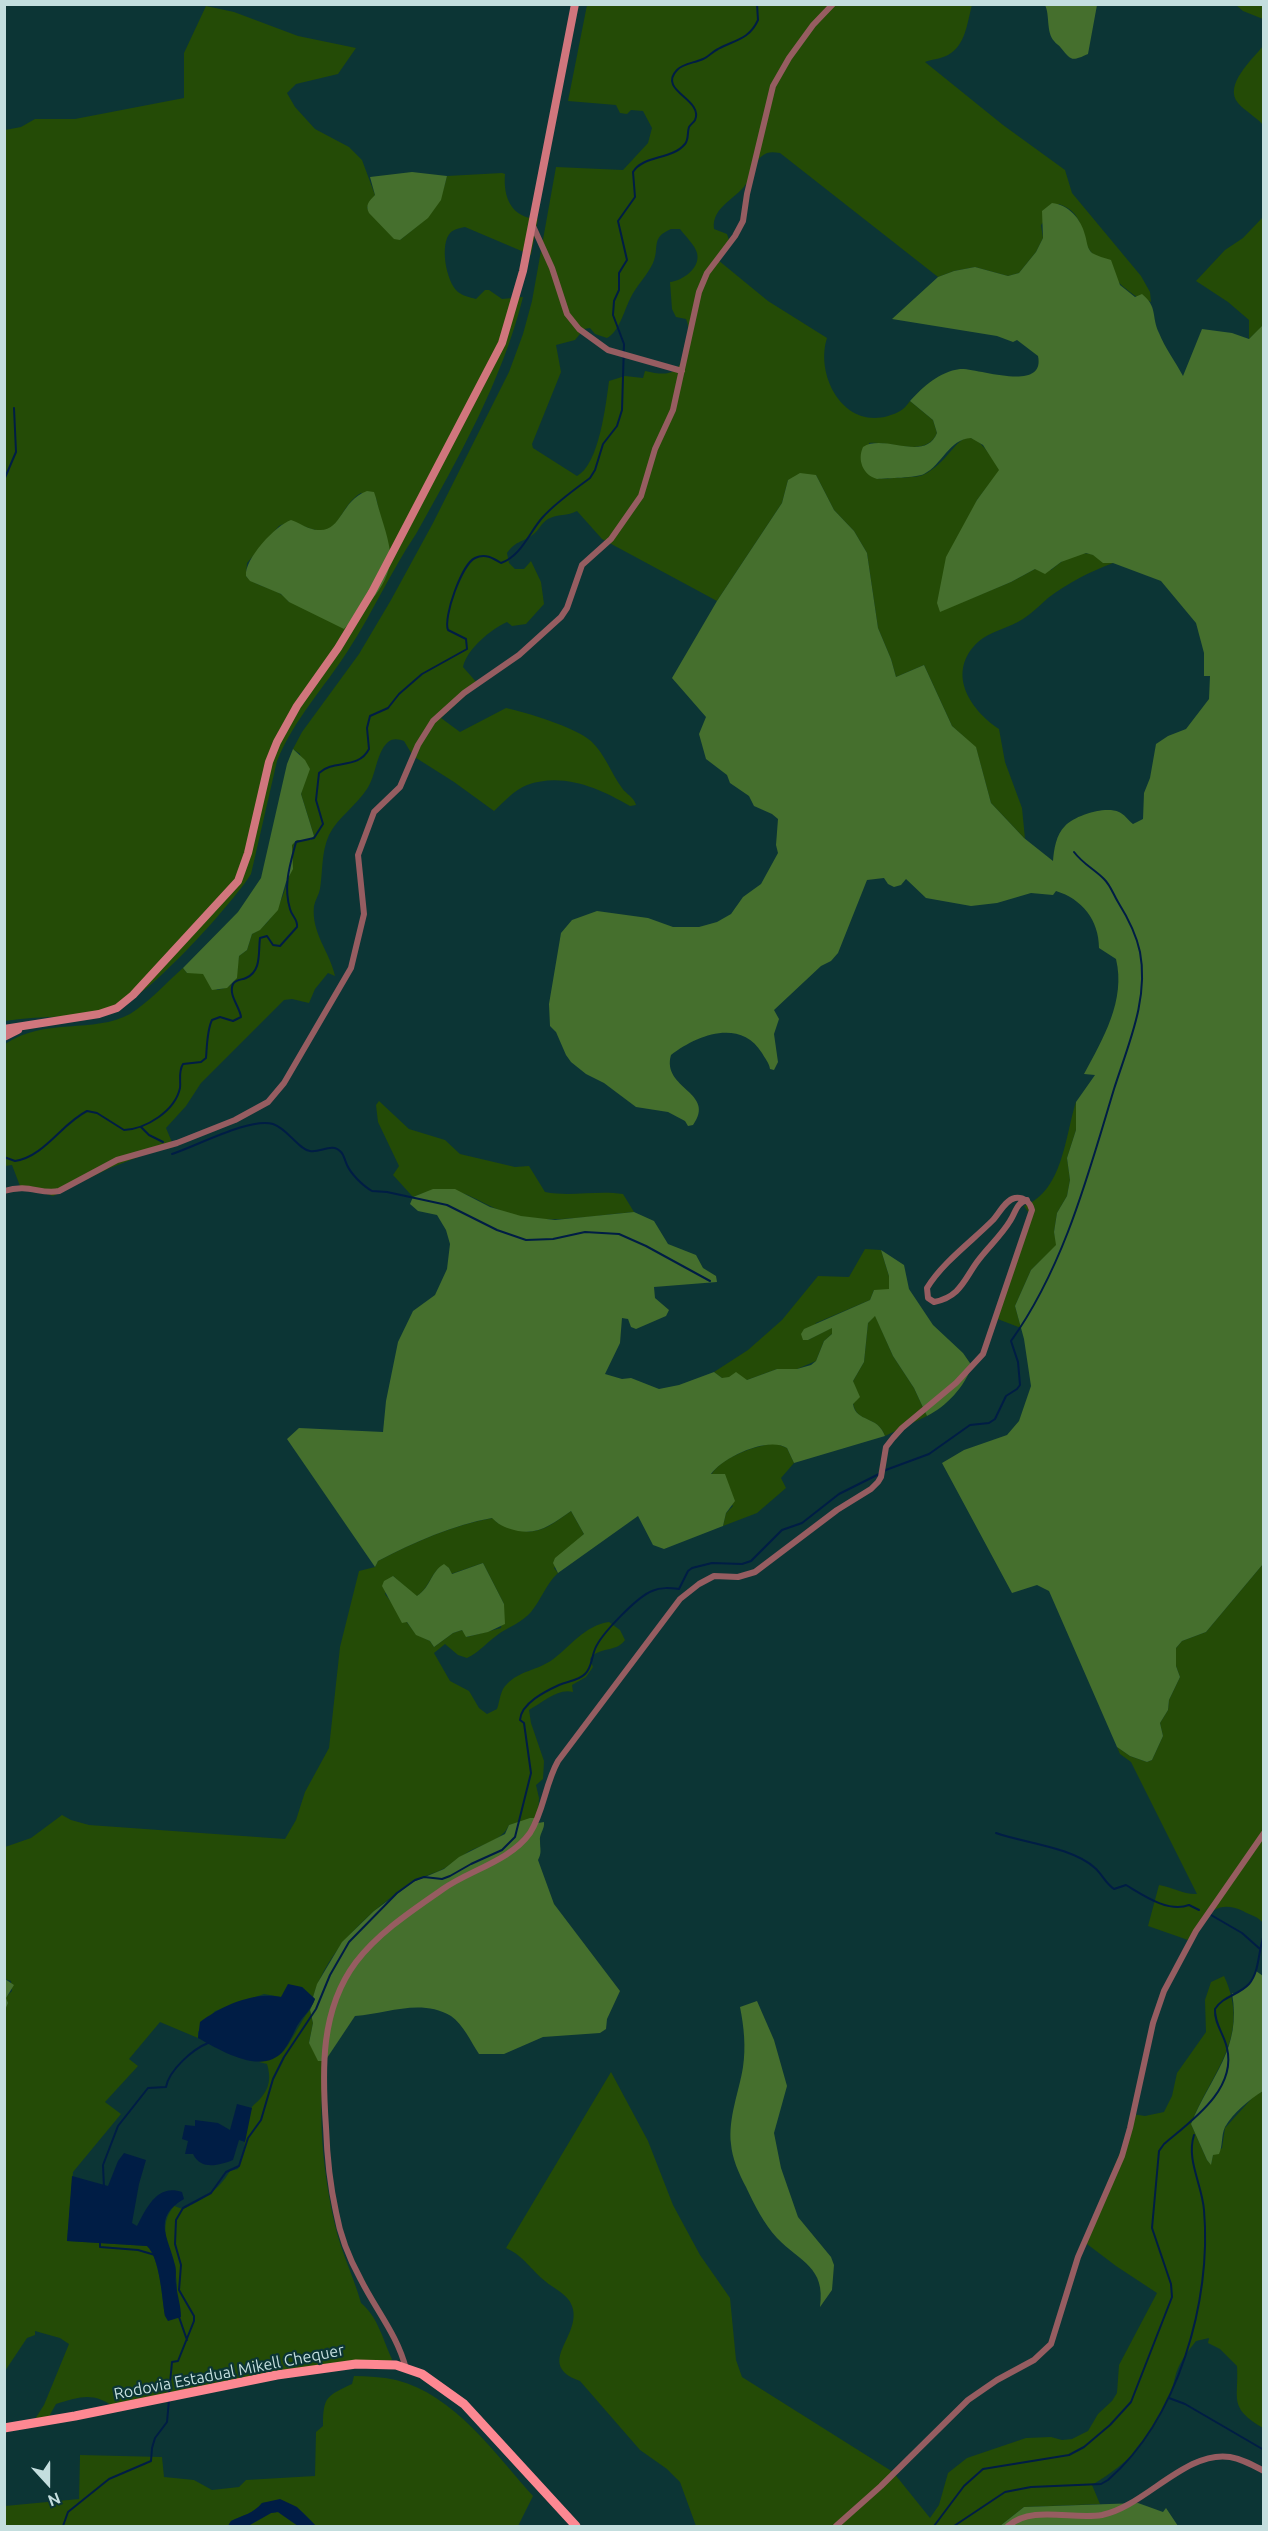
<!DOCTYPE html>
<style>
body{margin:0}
#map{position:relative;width:1268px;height:2531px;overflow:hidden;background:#0c3535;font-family:Ubuntu,sans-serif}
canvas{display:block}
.frame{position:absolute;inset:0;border:6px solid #c4dede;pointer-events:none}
.north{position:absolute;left:18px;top:2453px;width:60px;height:60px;-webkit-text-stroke:4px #0c3535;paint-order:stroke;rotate:159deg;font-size:16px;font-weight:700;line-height:24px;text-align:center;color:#c4dede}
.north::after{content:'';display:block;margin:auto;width:21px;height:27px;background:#c4dede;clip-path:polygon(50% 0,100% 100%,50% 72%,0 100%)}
</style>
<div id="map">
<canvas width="1268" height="2531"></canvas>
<div class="frame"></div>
<div class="north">N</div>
</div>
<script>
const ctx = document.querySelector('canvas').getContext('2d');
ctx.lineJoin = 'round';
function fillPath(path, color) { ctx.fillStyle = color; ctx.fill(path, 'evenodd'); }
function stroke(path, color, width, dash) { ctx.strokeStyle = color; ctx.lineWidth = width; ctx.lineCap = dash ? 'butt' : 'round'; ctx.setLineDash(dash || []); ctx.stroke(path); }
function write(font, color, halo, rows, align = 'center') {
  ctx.font = font + ' Ubuntu,sans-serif'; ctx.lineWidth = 4.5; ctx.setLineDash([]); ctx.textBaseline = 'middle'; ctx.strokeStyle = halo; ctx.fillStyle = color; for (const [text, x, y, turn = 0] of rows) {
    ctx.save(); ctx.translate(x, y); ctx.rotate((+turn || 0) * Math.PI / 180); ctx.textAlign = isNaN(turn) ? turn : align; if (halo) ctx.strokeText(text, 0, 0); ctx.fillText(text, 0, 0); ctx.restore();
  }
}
const green = new Path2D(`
 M587,5h385c-5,18 -6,40 -24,50 -7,4 -16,4 -23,7l78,63 62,45 7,23 69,83 9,16 1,10c-5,-3 -12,-3 -17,-7 -16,-11 -31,-28 -43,-43 -12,-15 -4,-38 -32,-48l-18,21 2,13 -7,14 -17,21 -11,3 -33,-9 -21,4 -16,6 -158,-124c-7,-1 -12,-2 -18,3 -7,5 -10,17 -14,25 -9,17 -37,25 -34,48l13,5 2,6 -11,20 50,41 59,37c-12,37 16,91 61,78 10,-3 16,-6 22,-15l23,19 4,13c-11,26 -48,7 -68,10l8,36c10,-1 39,-1 46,-4 38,-18 37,-71 77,-5l-23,30 -37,111 71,-29 24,-13 16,1c10,-9 25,-20 40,-16 9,3 11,9 22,9 -24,9 -45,20 -65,35 -8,7 -16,15 -25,21 -13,9 -33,12 -45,23 -32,30 -9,67 21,87l6,33 17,46 3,31 -34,-36 -15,-55 -24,-22 -28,-61 -28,12 -5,-18 -13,-31 -11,-75 -13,-22 -20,-21 -18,-35 -28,5 -6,23 -65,98 -115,-62 -25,-28c-9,5 -20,3 -29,8 -7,4 -10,13 -17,17 -11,7 -15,5 -24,17l2,10 6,6h9l7,-8 10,21 3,22 -18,20 -14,2 -5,-4c-16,7 -40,27 -44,45l15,17 -37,34 19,14 46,-24c22,5 69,19 85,33 14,13 20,32 31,47 4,6 12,9 14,17l-6,1c-31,-18 -67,-34 -103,-21 -13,5 -23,17 -33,26l-40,-29 -41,-26 -9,-15c-6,-2 -12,-3 -17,2 -11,11 -11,33 -20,46 -11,17 -29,28 -38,46 -8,18 -6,36 -9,54 -1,6 -5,11 -6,17 -3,27 16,46 21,70l-7,-3 -13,16 -6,14 -17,-4 -8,1 -83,83 -15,23 -20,22 8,19 -28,7 -36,14 -57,28 -33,-10 -8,-21 -7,1v-122c41,-27 88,-10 125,-30 19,-12 36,-31 53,-46l4,5h16l14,17c25,-5 18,-15 22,-34l8,-6 5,-16c28,-13 41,-60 40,-89l5,-5 17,-4 -13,-42 2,-11 -3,-29 -7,-5 9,-17 57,-78 32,-54 42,-77 76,-151 14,-38 9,-33 24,-134 67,3 25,-27 4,-15 -9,-17 -12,-1 -4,4 -7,-1 -4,-8 -48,-4zM671,229h9c5,7 15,16 17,24 4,15 -15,28 -27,29l2,27 4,8 10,2c4,8 2,19 0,28 -6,27 -15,30 -41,24l-2,7 -18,-2 -16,5c-3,23 -10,84 -32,95l-44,-28 -1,-4 29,-72 -5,-27 19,-5 9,-11 6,-1 5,6 12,4c12,-6 17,-27 23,-39 6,-13 17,-23 23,-36 7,-16 -3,-25 18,-34z
 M1236,5h27v14l-20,-8z
 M206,6l28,6 64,24 58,12 -18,26 -42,10 -9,9 8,14 20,22 34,18 13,13 13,35 -8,13 33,32c28,-23 38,-27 47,-64l55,-3 3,1c-2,23 6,44 33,45l-7,36 -66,-28c-5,1 -10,2 -14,5 -12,11 -5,50 7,60 5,4 11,5 18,7l9,-9h4l13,9 21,-2c-21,84 -65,162 -107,237 -25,37 -43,78 -67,115 -24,38 -55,70 -72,112l-26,113c-19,30 -108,130 -141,137 -34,8 -70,4 -105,10v-891l16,-3 14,-8h40l109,-21v-45zM361,493l15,5 3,13 -90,91c-11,-16 -32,-13 -43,-26l1,-13 32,-37c18,-10 32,10 51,3 9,-4 15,-27 31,-36z
 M1263,46v79c-7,-8 -18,-14 -25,-22 -15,-18 15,-44 25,-57z
 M1263,217l1,108 -15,14v-19l-21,-18 -32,-21 29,-31 18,-12z
 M379,1101l30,28 36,11 15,14 55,13 14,-1 16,26c26,5 52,-2 78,2l11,18c-37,3 -75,11 -111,5 -47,-8 -58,-41 -110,-20l-20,-22 6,-9 -21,-44 -2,-17z
 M1076,1102v28l-9,28 3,22 -3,16 -10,17 -3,19 3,13 -26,25 -16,36 6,22 -26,-10 34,-105 -5,-7c39,-15 41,-70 52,-104z
 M865,1249l16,1 8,26v14h-15l-4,10 -54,23 -8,17 25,-13 -1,7 -8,7 -8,20 -19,8h-20l-30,11 -25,-2 -8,-6 34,-22 34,-30 36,-44 31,1z
 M875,1315l18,41 21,32 13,28 -42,20c-7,-21 -29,-12 -32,-33l3,-3 -3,-19 11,-19 4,-39z
 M775,1443l12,5 7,15 -13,15 5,10 -29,25 -34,13 3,-13 7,-7 -22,-31c12,-19 42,-28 64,-32z
 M571,1511l13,23 -30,34 4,5c-12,11 -17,27 -27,39 -9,10 -20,14 -31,21 -12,8 -20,19 -33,25l-9,-3 -13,-11 -11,9 16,28 19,10 10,17 8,6 10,-5c3,-8 3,-19 10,-25 12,-13 31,-14 45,-24 18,-13 33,-35 57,-38l11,8 5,10c-9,13 -26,6 -35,19l3,8 -7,10 -14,8 1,7c-15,-4 -31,11 -44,18l2,13 13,38 -1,18 -7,6 3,13 -1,20 -29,7c-7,16 -27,19 -41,27 -8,5 -15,11 -23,16 -11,6 -24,8 -34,15 -41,28 -83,65 -98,114l-11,-10 -21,10 -17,-3 -49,17 -17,21v6l-38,-16 -31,37 9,7 -33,36 16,12 -48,58 -6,69 80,5c13,12 15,52 18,70 3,-7 11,-17 12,-25 2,-31 -25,-59 -3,-85l9,3c20,-10 35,-18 47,-38l8,-2c8,-19 7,-40 13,-60 2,-5 6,-6 9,-10 10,-11 11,-22 7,-35l-8,-2c6,-2 14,-3 19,-6 12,-8 21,-34 32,-46l3,13 -4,20 16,18c-8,54 -2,111 10,164 6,27 19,52 26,78 17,14 22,37 31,56l-3,8 -36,-3 -237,44c-23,-16 -34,-12 -60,-4l-9,16 -12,-1 9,-14 25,-61 -9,-6 -25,-7v4l-8,3 -22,33 -1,-361 4,-7 -3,-5 7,-7 -1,-10 -6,-2v-132l26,-9 31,-23 9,5 18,5 196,14 11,-19 9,-28 24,-44 11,-101 19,-76 16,-4 3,-6c36,-19 75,-36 115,-43 4,6 9,7 16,9 28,11 39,0 62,-16zM483,1563l21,41 -3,24 -34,9 -5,-7 -9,3 -19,14 -4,-6 -14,-7 -31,-40 8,-18 23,21c15,-10 14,-25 28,-32l5,3 2,6z
 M1263,1564v359c-4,-6 -13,-8 -20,-12 -30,-14 -39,9 -55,29l-40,-14 11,-41c13,2 26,10 38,9l-66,-132 -11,-8 -3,-7 13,9 17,6 5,-2 11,-24 -3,-13 8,-13 1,-10 11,-23 -4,-11v-18l6,-7 24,-9z
 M1224,1976c28,60 -12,95 -33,148l16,36 4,4 2,-10 9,-6 3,-20 29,-32 9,-5v337c-35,-21 -24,-28 -26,-62l-17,-17 -12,-6 1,-5 -13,3c-6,8 -12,15 -16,23 -6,11 -6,24 -12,36 -21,43 -35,60 -76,85l8,19 -76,3 -24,19h-304l-16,-44 -13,-13 -27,-19 -60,-69c-47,-17 3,-45 -8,-75 -4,-12 -18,-17 -27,-25 -15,-12 -20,-24 -39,-33l105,-176 37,69 25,64 27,50 30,43 6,62 6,17 151,95 37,46 9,-13 9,-32 19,-15 59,-20 25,-1 11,3 10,-1 16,-8 10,-17 14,-13 5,-8 2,-28 38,-72 -41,-27 -33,-25 41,-98 8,-29 13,2 19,-4 8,-16 5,-23 29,-41 -1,-32 6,-18z
 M354,2376c14,0 28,1 42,4 59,15 98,73 137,116l-15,30h-202c-17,-19 -27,-28 -54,-23 -9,11 -19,12 -31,18l-3,5h-223v-20l74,-7 1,-44 82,2 2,20 30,3 18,10 27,-3 7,-7 69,-4 1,-44 7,-6c0,-30 4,-30 29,-42z
 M278,2512l20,14h-50l23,-13z`);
const forest = new Path2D(`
 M1045,5h52l-9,49c-17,8 -17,6 -27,-6 -2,-3 -5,-4 -7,-7 -8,-9 -4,-26 -9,-36z
 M412,172l35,4 -6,24 -13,18 -28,22 -6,-1 -25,-26c-4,-8 0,-12 6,-18l-5,-18z
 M1052,203c17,2 29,16 33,32 2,6 2,14 7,18 5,3 13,5 19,7l9,25 15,12 7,-3c16,13 9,22 17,39 6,15 16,28 24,43l19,-47 30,4 17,6 14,-14v1239l-57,68 -24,9 -6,7v18l4,11 -11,23 -1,10 -8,13 3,13 -11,24 -5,2 -17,-6 -13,-9 -68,-156 -12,-6 -25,8 -70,-130 22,-13 43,-15 12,-14 12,-35 -7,-47 -9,-33 16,-36 25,-25 -2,-13 3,-19 10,-17 3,-16 -3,-22 9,-28v-28l19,-27 -11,-1c19,-35 42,-74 32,-115l-17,-11c0,-28 -17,-49 -43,-57l-3,4 -22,-2 -34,10 -26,3 -45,-8 -20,-19 -5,6 -7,2 -6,-3 -4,-6 -17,2 -29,73 -7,8 -10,5 -47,44 5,9 -5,15 4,28 -4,8 -4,-1c-1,-7 -5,-10 -8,-16 -22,-35 -65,-18 -91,2 -10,34 46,37 22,70l-5,1 -3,-5 -17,-9 -32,-5 -32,-24 -18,-9 -15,-12 -5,-7 -10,-23 -6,-6 -1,-22 12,-71 11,-13 25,-9 51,7 25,9h26l18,-5 14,-8 12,-17 18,-13 17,-31 -2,-8 2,-26 -6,-5 -18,-8 -5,-10 -19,-13 -3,-8 -21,-16 -7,-25 7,-17 -34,-39 45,-77 65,-98 6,-23 12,-7 16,2 18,35 20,21 13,22 11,75 13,31 5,18 28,-12 28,61 24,21 15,56 33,35 29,23c1,-12 3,-26 12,-35 11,-11 40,-20 54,-14 5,2 9,8 14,12l10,-5 1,-26 6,-15 6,-34 12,-8 18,-7 23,-30 1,-23h-6v-23l-8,-30 -35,-42 -48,-18h-10l-10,-8 -7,-2 -25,9 -16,12 -10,-5 -24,13 -71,30 -3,-9 9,-46 31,-57 22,-30 -16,-25 -12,-7c-22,1 -29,27 -47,36 -8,4 -37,4 -47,5 -14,-4 -20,-19 -14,-32 21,-14 62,16 74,-14l-4,-13 -23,-19c14,-15 29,-29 50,-32 15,-2 86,25 78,-13l-21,-16 -4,2 -16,-6 -105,-17 46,-42 16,-6 21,-4 33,9 11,-3 17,-21 7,-14 -1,-27z
 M367,491l7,1 2,6c4,18 12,36 14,54 3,33 -26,55 -46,77l-55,-27 -8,-8 -31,-13 -4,-5c-2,-17 30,-51 45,-56 9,3 18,10 27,10 24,2 22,-29 49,-39z
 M293,749l12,11 5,9 -9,25 13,42 -4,4h-13l-5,5 1,24 -7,13 -8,28 -18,20 -8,4 -5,16 -8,6 -2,22 -10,10 -15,2 -9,-16 -16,-1 -4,-5 55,-56 23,-34 26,-114z
 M433,1189h22l35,18 31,9 34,4 79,-8 20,9 14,23 28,11 7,13 13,8 1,6 -63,5 1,11 14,12 -3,6 -30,13 -5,-2 -3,-8 -6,-1 -2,25 -15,31 17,5 9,-1 28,11 20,-4 35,-13 8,6 7,-1 7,-5 11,8 30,-11h20l14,-4 5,-4 8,-20 8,-7v-6l-24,12h-5l-2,-6 3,-5 66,-29 4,-10 15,-1v-13l-8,-26 23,15 5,24 24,36 30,28 9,13c-8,21 -25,40 -45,50l-13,-28 -21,-32 -18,-40 -7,7 -4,39 -11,19 7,16 -7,7c3,19 25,11 32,32l-91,27 -7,-15c-19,-12 -64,9 -76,26h14l10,27 -9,12 -3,13 -59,23 -11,-4 -15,-29 -80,57 -5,-10 2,-5 29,-24 -13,-23c-18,12 -31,24 -53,20 -11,-3 -17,-4 -26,-13 -39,7 -78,24 -114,43l-3,6 -88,-128 12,-11 84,4 3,-31 12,-59 15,-31 22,-16 12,-26 3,-25 -4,-14 -9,-15 -19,-4 -8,-7 3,-7z
 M483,1563l21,41 1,20 -17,8 -22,5 -4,-7 -9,3 -19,14 -4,-6 -14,-6 -9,-13 -5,1 -20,-37 2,-5 9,-5 24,20c14,-9 14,-25 27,-32l5,4 3,6z
 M530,1818h8v5l6,-1c1,7 -5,12 -4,19 0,9 2,11 -2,19l16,44 66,87 -13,28 -1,10 -6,4 -57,4 -39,17h-25c-8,-12 -16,-30 -28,-38 -31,-18 -64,-2 -96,0l-30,45h-7l-9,-18 4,-20 -3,-13 5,-11 -2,-2 4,-13 25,-42 32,-31 39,-29 31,-13 15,-12 46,-23 4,-9z
 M1256,1971l7,5v115c-13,8 -30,22 -38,36 -4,8 -2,19 -6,27l-6,1 -2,10 -4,-5 -16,-36c20,-49 51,-75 41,-131l2,1c12,-5 17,-11 22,-23z
 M5,1979l9,6 -8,13 2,5 -3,7z
 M757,2001l17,39 13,46 -13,47 7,35 17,49 33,40 3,8 -2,25 -12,17c6,-40 -20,-45 -43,-69 -13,-14 -23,-34 -31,-51 -7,-13 -14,-29 -15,-43 -3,-26 8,-52 12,-77 3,-20 1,-40 -3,-60z
 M1138,2503l25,9 3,-4 12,18h-178l24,-19z`);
const water = new Path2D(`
 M288,1984l14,3 13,12c-4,11 -12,17 -18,27 -4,8 -8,17 -13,24 -21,27 -64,0 -86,-12l2,-16c21,-16 54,-31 81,-25z
 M237,2104l15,4 -7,34 -6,-2 -6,20c-13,5 -32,11 -40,-6h-8l3,-13 -6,-2 3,-14 10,1v-6l23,3 12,7z
 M124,2153l22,7 -7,24 -7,39 5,3c9,-17 20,-43 45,-34l2,7c-33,19 -15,39 -9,66 2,6 0,13 1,19 1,11 5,21 5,33l-13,4 -3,-5c-3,-18 -5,-58 -18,-70l-80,-5 5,-65 36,10 10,-25z
 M280,2499l17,8 19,19h-18l-20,-14 -7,1 -23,13h-20l3,-5c12,-6 22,-7 31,-18z`);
const stream = new Path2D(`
 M4,480l12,-28 -2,-44
 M141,1127l8,8 14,7
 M172,1154c25,-8 78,-37 101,-30 15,5 25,25 37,27 11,2 22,-9 31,1 3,3 4,9 6,13 4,9 16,21 25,26l15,1 60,13 50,25 29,10 27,-1 32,-7 34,2 27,12 64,35
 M4,1157l11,4c30,-5 46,-37 72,-50l10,2 27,17c22,-1 51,-19 56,-42 1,-8 -2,-16 3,-24l18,-2 5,-4c1,-12 1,-28 6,-38l8,-3 13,4 8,-4c-1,-10 -13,-22 -8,-33 3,-5 9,-4 13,-6 16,-7 12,-26 14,-40l7,-2 6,9 7,1 17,-19c1,-8 -5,-10 -7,-18 -7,-24 0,-44 6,-67l18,-4 9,-14 -7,-24 3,-27c15,-14 39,-3 50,-24l-2,-21 3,-12 18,-8 11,-14 23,-20 45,-25 -1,-10 -18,-9c-5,-13 14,-66 27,-72 10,-5 18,0 26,5 20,-7 28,-30 41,-45 12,-14 33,-29 48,-40l5,-8 8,-26 14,-18 5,-16 2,-66 -11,-29 1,-14 5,-11v-17l8,-13 -9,-39 17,-24 -2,-25c10,-17 39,-12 52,-28 4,-5 2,-11 4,-17 2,-3 5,-5 6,-7 9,-21 -38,-29 -18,-50 6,-7 18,-7 26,-11 5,-2 9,-7 15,-10 16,-9 31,-9 40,-29l-1,-16
 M883,1471l46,-17 41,-29 19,-2 6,-4 11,-23 11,-7 3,-4 -2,-23 -7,-21c53,-74 77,-166 103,-252 14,-44 35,-90 26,-137 -4,-19 -12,-34 -22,-50 -5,-8 -7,-16 -14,-23 -10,-10 -21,-15 -30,-27
 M996,1833c28,10 76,14 99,35 7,6 10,15 19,21l12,-4c17,10 42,28 63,20l10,5
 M1211,1915l31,18 18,16
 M104,2188l-1,-23 15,-39 30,-38 18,-1c3,-17 27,-38 42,-44
 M100,2242v5l38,3 17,5
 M179,2317l8,23
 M169,2394l3,-32 6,-1 16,-40v-5l-15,-26 2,-25 -6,-21 1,-24 7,-12 28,-15 15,-21 13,-6 9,-28 13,-18 12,-41 11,-22 32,-48 14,-34 19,-33 48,-49 18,-13 9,-3 18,2 8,-3 21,-12 31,-14 13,-13 16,-64 -7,-50 -4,-3c1,-17 26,-29 39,-35 9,-4 19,-4 26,-11 7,-7 6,-15 10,-25 6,-15 42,-52 57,-58 9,-4 18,-3 27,-2l9,-18 4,-3 20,-5 30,1 9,-3 31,-31 20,-7 37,-29 40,-20
 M1169,2398l16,6 79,46
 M63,2526l5,-14 41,-33 42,-18 1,-13 3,-10 12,-16 2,-22
 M934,2526l30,-40 19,-17 86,-14 15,-8 26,-22 21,-23 41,-105 -1,-13 -19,-56 7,-77 5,-7c27,-23 73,-54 63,-96 -3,-14 -13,-25 -12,-39 8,-13 24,-14 34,-25 11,-13 9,-34 15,-49
 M954,2526l51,-34 26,-5 70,-3 7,-4c70,-61 104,-179 96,-270 -2,-26 -18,-50 -10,-75`);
const minor = new Path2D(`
 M533,226l19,42 15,46 12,15 29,21 74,21
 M4,1191c26,-8 35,4 55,0l58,-31 60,-17 58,-23 33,-18 16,-19 67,-115 13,-54 -6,-59 16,-43 26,-25 18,-42 15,-24 31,-28 55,-38 42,-38 6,-9 15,-43 29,-26 30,-43 14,-47 18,-39 26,-118 8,-19 28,-37 8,-15 4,-27 26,-108 16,-28 24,-33 20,-21
 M406,2369c-8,-33 -30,-59 -45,-89 -11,-20 -21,-45 -25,-68 -6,-27 -9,-57 -10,-85 -4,-57 -6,-117 30,-165 23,-30 57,-52 87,-73 27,-19 67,-28 87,-56 14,-22 15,-49 28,-72l122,-162 19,-15 15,-8 24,1 17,-5 82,-62 34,-21 7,-7 3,-5 5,-30 7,-9 9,-10 54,-45 27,-29 49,-144c-2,-8 -8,-13 -17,-12 -10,2 -16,16 -23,23 -20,20 -50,42 -65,67l1,10 6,4c26,-5 30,-22 43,-40 10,-14 24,-26 33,-41 6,-9 6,-18 17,-21
 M836,2526l45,-40 87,-86 29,-20 37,-20 17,-16 27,-87 44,-101 8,-28 23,-105 11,-32 32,-60 68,-98
 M1008,2526c24,-21 64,-6 94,-11 42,-8 84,-65 128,-58 12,2 23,8 34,14`);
const secondary = new Path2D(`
 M4,1029l95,-15 18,-6 16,-13 105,-114 10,-28 21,-91 8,-20 20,-36 41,-58 34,-56 130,-249 21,-72 52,-267
 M4,1037l14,-7`);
const primary = new Path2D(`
 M4,2428l71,-12 202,-41 79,-11 40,1 26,9 42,30 112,122`);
const streetNames = [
 ["Rodovia Estadual Mikell Chequer",229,2372,-11]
];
fillPath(green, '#244b06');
fillPath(forest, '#456f2d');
fillPath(water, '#001d45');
stroke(stream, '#001d45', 2);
stroke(minor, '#965d61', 6);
stroke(secondary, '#d0767d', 8);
stroke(primary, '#fd8892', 9);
write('16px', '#c4dede', '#0c3535', streetNames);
</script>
